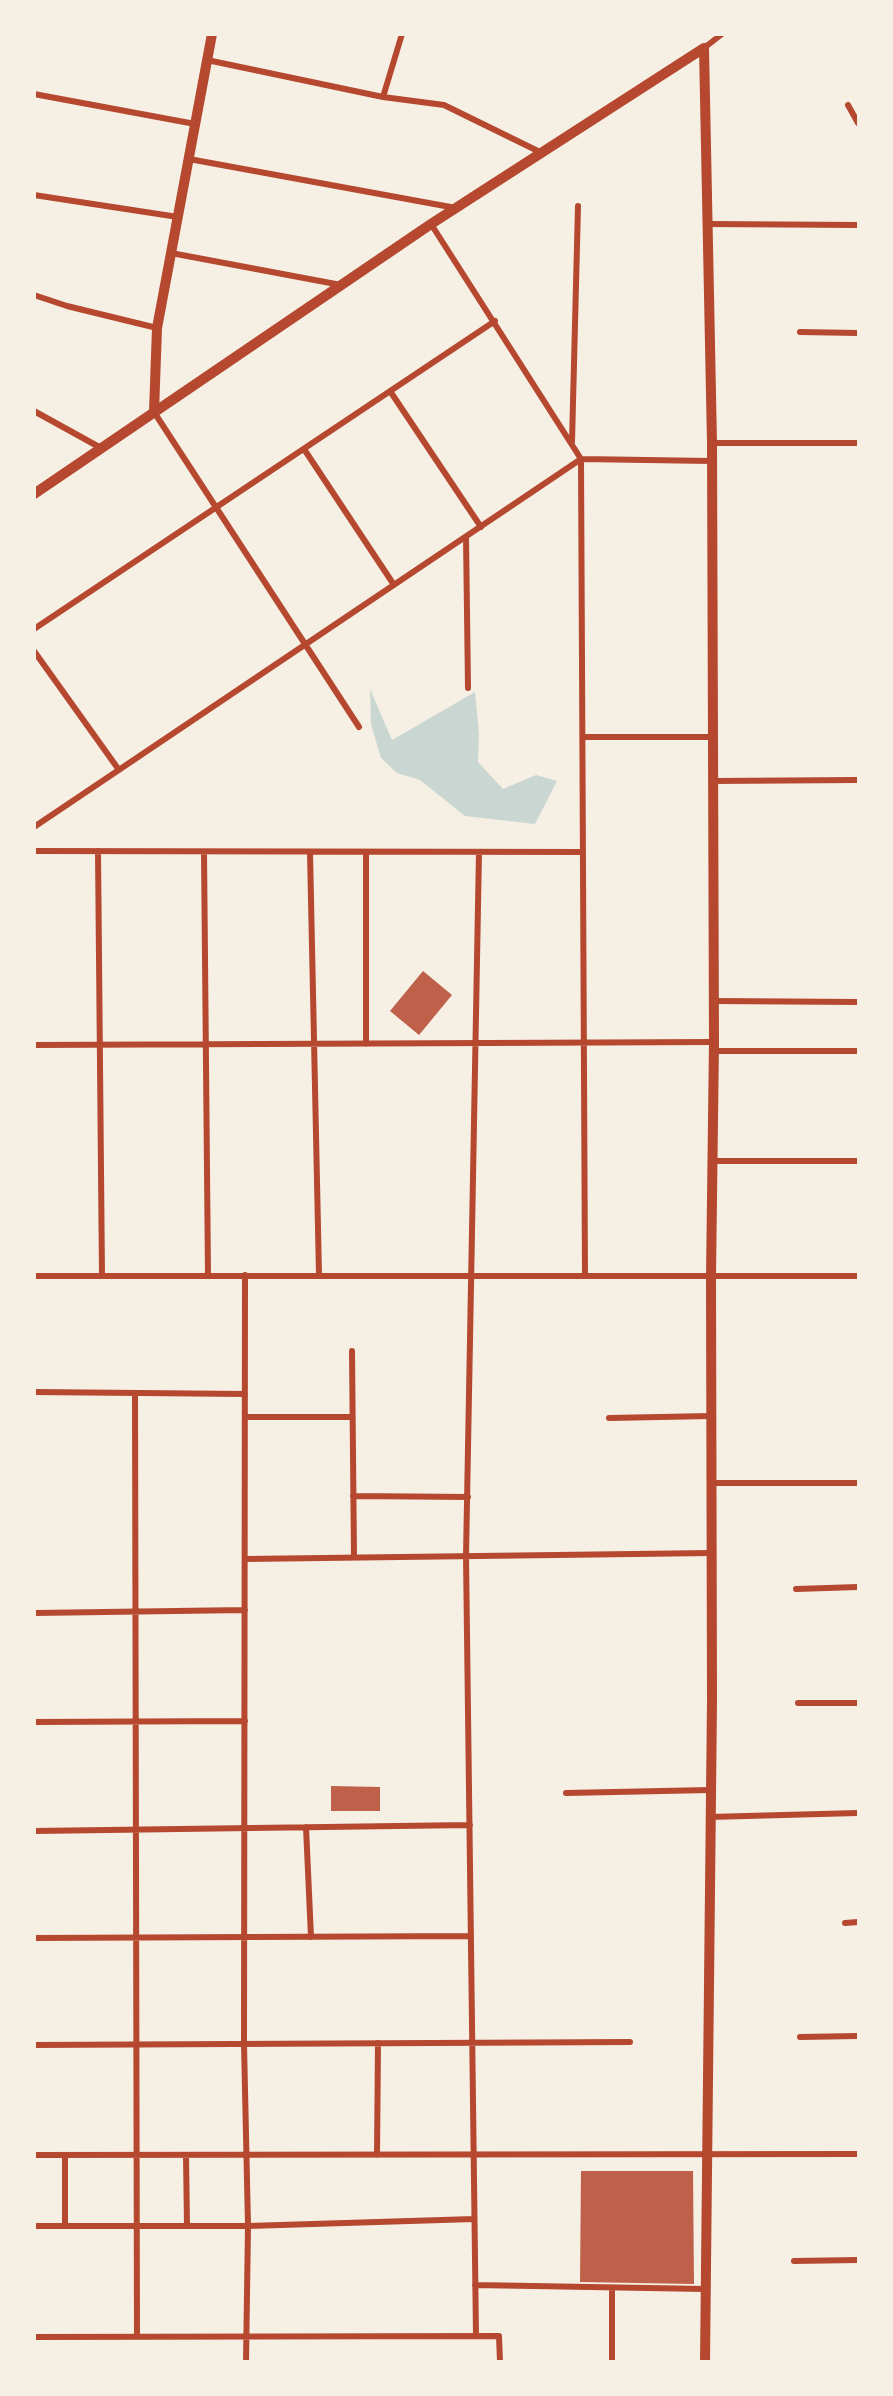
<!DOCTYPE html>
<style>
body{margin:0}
#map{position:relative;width:893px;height:2396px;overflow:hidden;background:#f6efe4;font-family:"Alegreya Sans",sans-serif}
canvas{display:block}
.frame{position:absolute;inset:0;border:36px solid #f6efe4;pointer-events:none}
</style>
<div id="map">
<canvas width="893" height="2396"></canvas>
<div class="frame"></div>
</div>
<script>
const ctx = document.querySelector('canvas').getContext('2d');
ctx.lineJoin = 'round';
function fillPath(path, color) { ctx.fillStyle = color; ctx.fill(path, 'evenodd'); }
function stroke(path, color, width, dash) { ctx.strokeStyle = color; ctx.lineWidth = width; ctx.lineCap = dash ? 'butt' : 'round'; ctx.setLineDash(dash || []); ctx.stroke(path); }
const water = new Path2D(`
 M370,689l22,51 83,-48 4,42 -1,28 25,27 33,-14 21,6 -22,43 -70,-8 -45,-36 -23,-7 -16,-15 -10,-34z`);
const building = new Path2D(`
 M423,971l29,24 -33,40 -29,-24z
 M331,1786l49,1v24h-49z
 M581,2171h112l1,113 -114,-2z`);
const minor = new Path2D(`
 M704,48l18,-14
 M207,60l176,37 61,8 98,48
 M34,94l161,30
 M383,97l19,-63
 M848,105l10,18
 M189,159l267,49
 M34,195l144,22
 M431,224l150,235 4,817
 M707,224l151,1
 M171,253l170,32
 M34,295l33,11 90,22
 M800,332l58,1
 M390,391l91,136
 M34,411l67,37
 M154,412l205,315
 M572,442l6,-236
 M712,443h146
 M304,449l90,136
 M466,537l2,151
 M34,629l461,-308
 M34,651l85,119
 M583,737h130
 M713,781l145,-1
 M34,827l547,-368 130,2
 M34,851l549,1
 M98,851l4,425
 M204,852l4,424
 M310,852l9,423
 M714,1001l144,1
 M366,1044v-192
 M34,1045l680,-3
 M714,1051h144
 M712,1161h146
 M245,1275l-1,769 4,182 -2,136
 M34,1276h824
 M352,1351l2,206
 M34,1392l211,2
 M135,1393l2,944
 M245,1417h106
 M609,1418l102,-2
 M711,1483h147
 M353,1496l115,1
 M245,1559l466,-6
 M796,1589l62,-2
 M34,1613l211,-3
 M798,1703h60
 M34,1722l211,-1
 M566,1793l144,-3
 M709,1817l149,-4
 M306,1827l5,110
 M34,1831l436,-6
 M845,1923l13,-1
 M34,1938l437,-2
 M800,2037l58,-1
 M34,2045l596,-3
 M34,2155l824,-1
 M65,2155v71
 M186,2155l1,71
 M377,2155l1,-112
 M34,2226h214l226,-7
 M794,2261l64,-1
 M475,2285l230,4
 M612,2288v74
 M476,2336l-10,-780 13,-704
 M34,2337l465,-1 1,26`);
const tertiary = new Path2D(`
 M704,48l8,395 2,599 -3,235 1,423 -7,662
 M154,412l3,-84 55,-294
 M34,494l397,-270 273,-176`);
fillPath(water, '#c9d6d2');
fillPath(building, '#bf614a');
stroke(minor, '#b5482f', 6);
stroke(tertiary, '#b5482f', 10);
</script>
